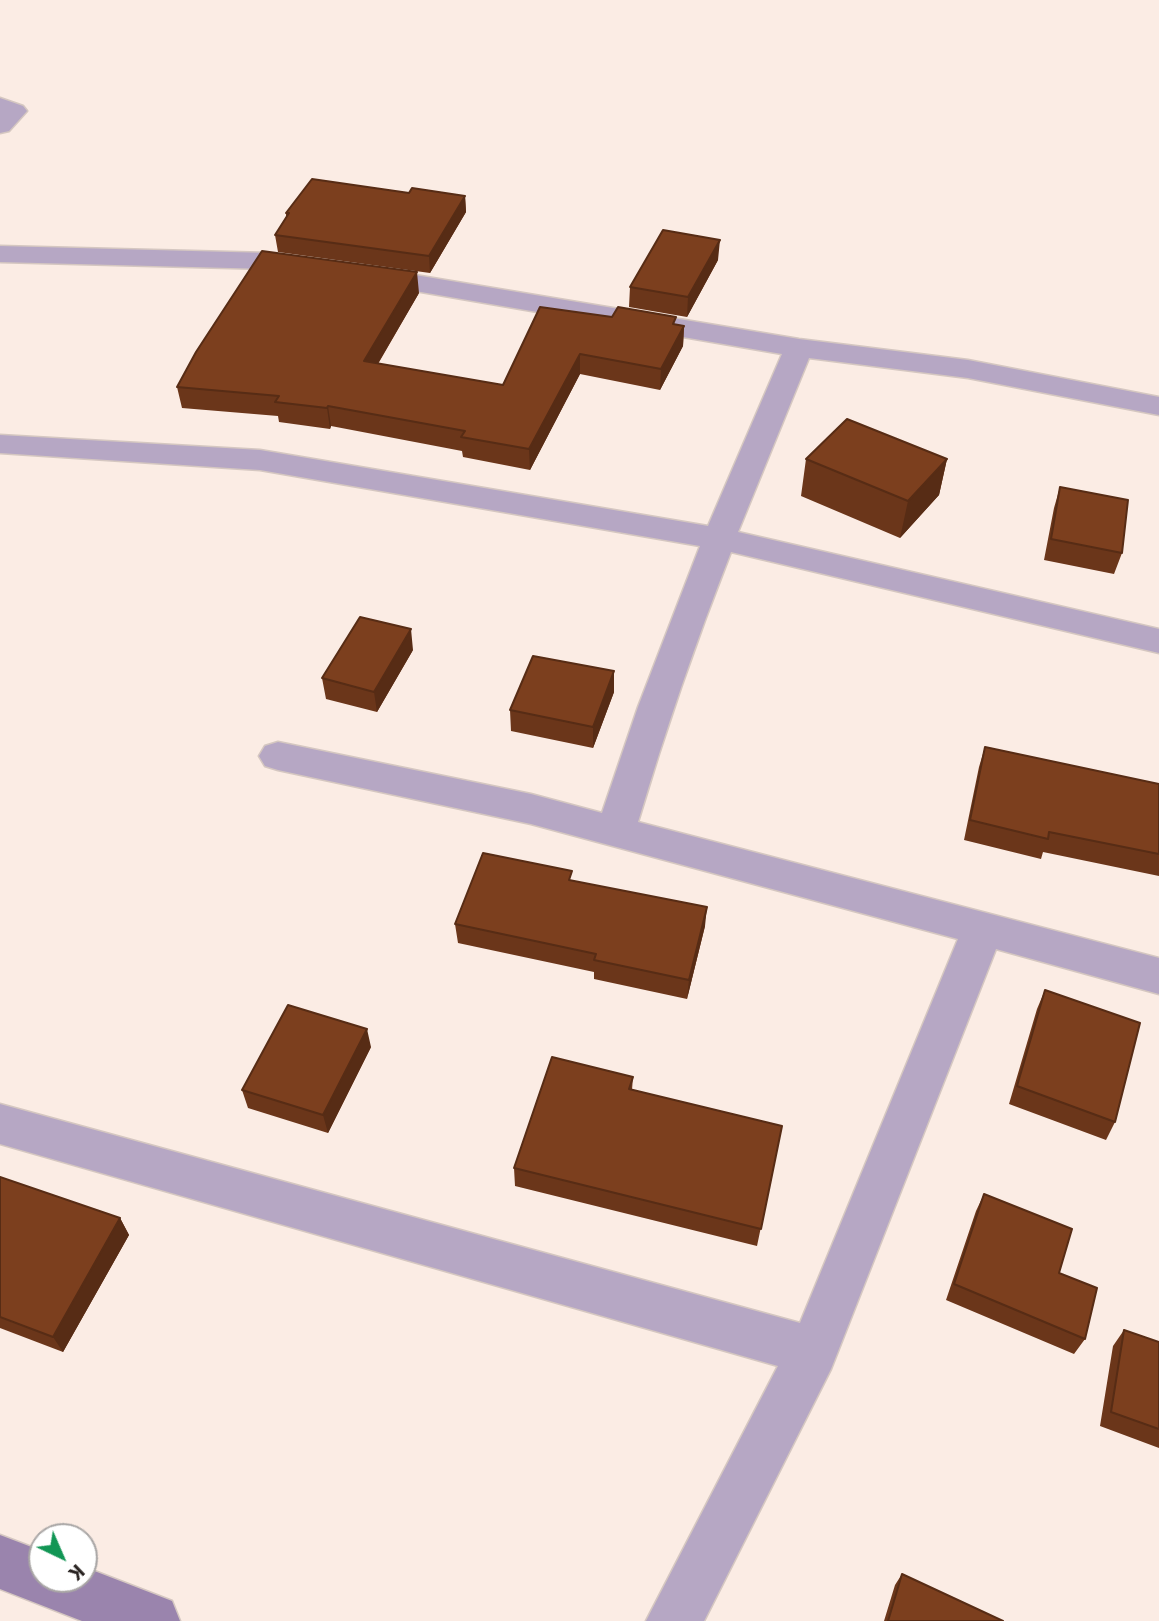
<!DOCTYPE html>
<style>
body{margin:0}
#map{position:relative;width:1159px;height:1621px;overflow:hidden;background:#fbece4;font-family:"Fira Sans",sans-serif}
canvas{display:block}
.north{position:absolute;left:28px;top:1523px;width:70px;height:70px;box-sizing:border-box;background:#fff;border:2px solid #a9a6a5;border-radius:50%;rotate:136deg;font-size:19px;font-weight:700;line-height:28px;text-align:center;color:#27211f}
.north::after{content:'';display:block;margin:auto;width:24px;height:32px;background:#129655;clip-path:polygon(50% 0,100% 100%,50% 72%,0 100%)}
</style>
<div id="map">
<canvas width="1159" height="1621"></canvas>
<div class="north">K</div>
</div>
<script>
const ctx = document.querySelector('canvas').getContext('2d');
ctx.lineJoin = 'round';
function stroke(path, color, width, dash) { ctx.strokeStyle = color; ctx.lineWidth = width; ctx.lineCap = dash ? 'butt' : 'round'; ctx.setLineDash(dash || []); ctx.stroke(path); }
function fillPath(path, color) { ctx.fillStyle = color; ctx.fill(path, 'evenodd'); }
const street = new Path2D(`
 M0,98l23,8 4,5 -18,20 -9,2z
 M0,246l269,7 48,7 4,6 -4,6 -10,2 -38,-5 -269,-7z
 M367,267l432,72 169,21 191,37v18l-191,-37 -159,-20 -71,174 421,97v24l-428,-101c-35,89 -66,179 -93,270l521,136v36l-163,-45 -165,420 -127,252h-58l132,-255 -778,-222v-40l800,219 158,-384 -427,-115 -253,-54 -13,-4 -6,-10 6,-10 13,-4 253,52 71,19 36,-106 62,-161 -440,-76 -260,-17v-18l260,15 448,76 74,-172 -425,-73 -4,-6 4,-6z`);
const secondary = new Path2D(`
 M0,1535l42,16v28h42v-12l88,34 8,20h-98l-82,-32z`);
const wall = new Path2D(`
 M409,193l56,3 1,16 -36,61 -152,-21 -3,-17 11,-18v-4z
 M718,260l-31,57 -58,-10 1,-20z
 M419,293l-41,71 125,21 109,-68 72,9 -1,20 -23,44 -80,-16 -50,96 -67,-13 -1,-6 -131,-25 -1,3 -51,-7 -1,-6 -96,-8 -5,-21z
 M806,459h141l-8,36 -39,43 -99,-42z
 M1060,487l62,66 -8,21 -70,-14 10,-52z
 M413,650l-36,62 -51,-13 -4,-21z
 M614,671v21l-21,56 -82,-17 -1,-21z
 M985,747l174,37v92l-116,-24 -2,7 -77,-19 15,-73z
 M572,880l133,46 -18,73 -93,-20v-7l-136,-29 -3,-19z
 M1045,990l70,132 -9,18 -97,-36 28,-95z
 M371,1047l-43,86 -80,-25 -6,-18z
 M633,1077l-1,13 150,36 -25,120 -242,-60 -1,-18z
 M0,1177l120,41 9,17 -66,117 -63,-24z
 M984,1194l75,79 26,66 -11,15 -128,-54 30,-89z
 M1124,1330l35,12v106l-59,-22 13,-80z
 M902,1574l101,47h-119l11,-36z`);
const shadedWall = new Path2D(`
 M465,196l1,16 -36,61 -1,-17z
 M720,240l-2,20 -31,57 1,-20z
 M417,272l2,21 -52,89 -3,-21z
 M684,326l-1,20 -23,44 1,-21z
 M580,354v20l-50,96 -1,-21z
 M328,406l3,20 -1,3 -3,-21z
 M947,459l-8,36 -39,43 8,-37z
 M411,629l2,21 -36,62 -3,-20z
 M614,671v21l-21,56v-21z
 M707,907l-2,19 -18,73 2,-19z
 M367,1029l4,18 -43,86 -5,-18z
 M120,1218l9,17 -66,117 -10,-15z`);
const building = new Path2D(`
 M312,179l97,14 3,-5 53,8 -36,60 -154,-21 14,-22h-3z
 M663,230l57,10 -32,57 -58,-10z
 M262,251l155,21 -53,89 139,24 37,-78 72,10 6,-10 58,10 -3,7 11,2 -23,43 -81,-15 -51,95 -68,-12 4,-6 -137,-25 -1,2 -52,-6 4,-6 -102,-9 19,-35z
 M847,419l100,40 -39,42 -102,-42z
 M1060,487l68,13 -6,53 -71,-14z
 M360,617l51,12 -37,63 -52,-14z
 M533,656l81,15 -21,56 -83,-17z
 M985,747l174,37v70l-110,-22 -1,7 -78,-19z
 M483,853l89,18 -3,9 138,27 -18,73 -95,-20 2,-6 -141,-30z
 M1045,990l95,33 -25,99 -98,-36z
 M288,1005l79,24 -44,86 -81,-25z
 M552,1057l81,20 -4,12 153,37 -21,103 -247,-61z
 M0,1177l120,41 -67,119 -53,-20z
 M984,1194l88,35 -13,44 38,15 -12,51 -131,-55z
 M1124,1330l35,12v87l-48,-17z
 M902,1574l101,47h-115z`);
stroke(street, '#d5c7c1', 3);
stroke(secondary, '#d5c7c1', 3);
fillPath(street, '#b6a7c4');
fillPath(secondary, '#9a84ad');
fillPath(wall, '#6b361a');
fillPath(shadedWall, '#572c15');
fillPath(building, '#7c3f1e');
stroke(building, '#572c15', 2);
</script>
